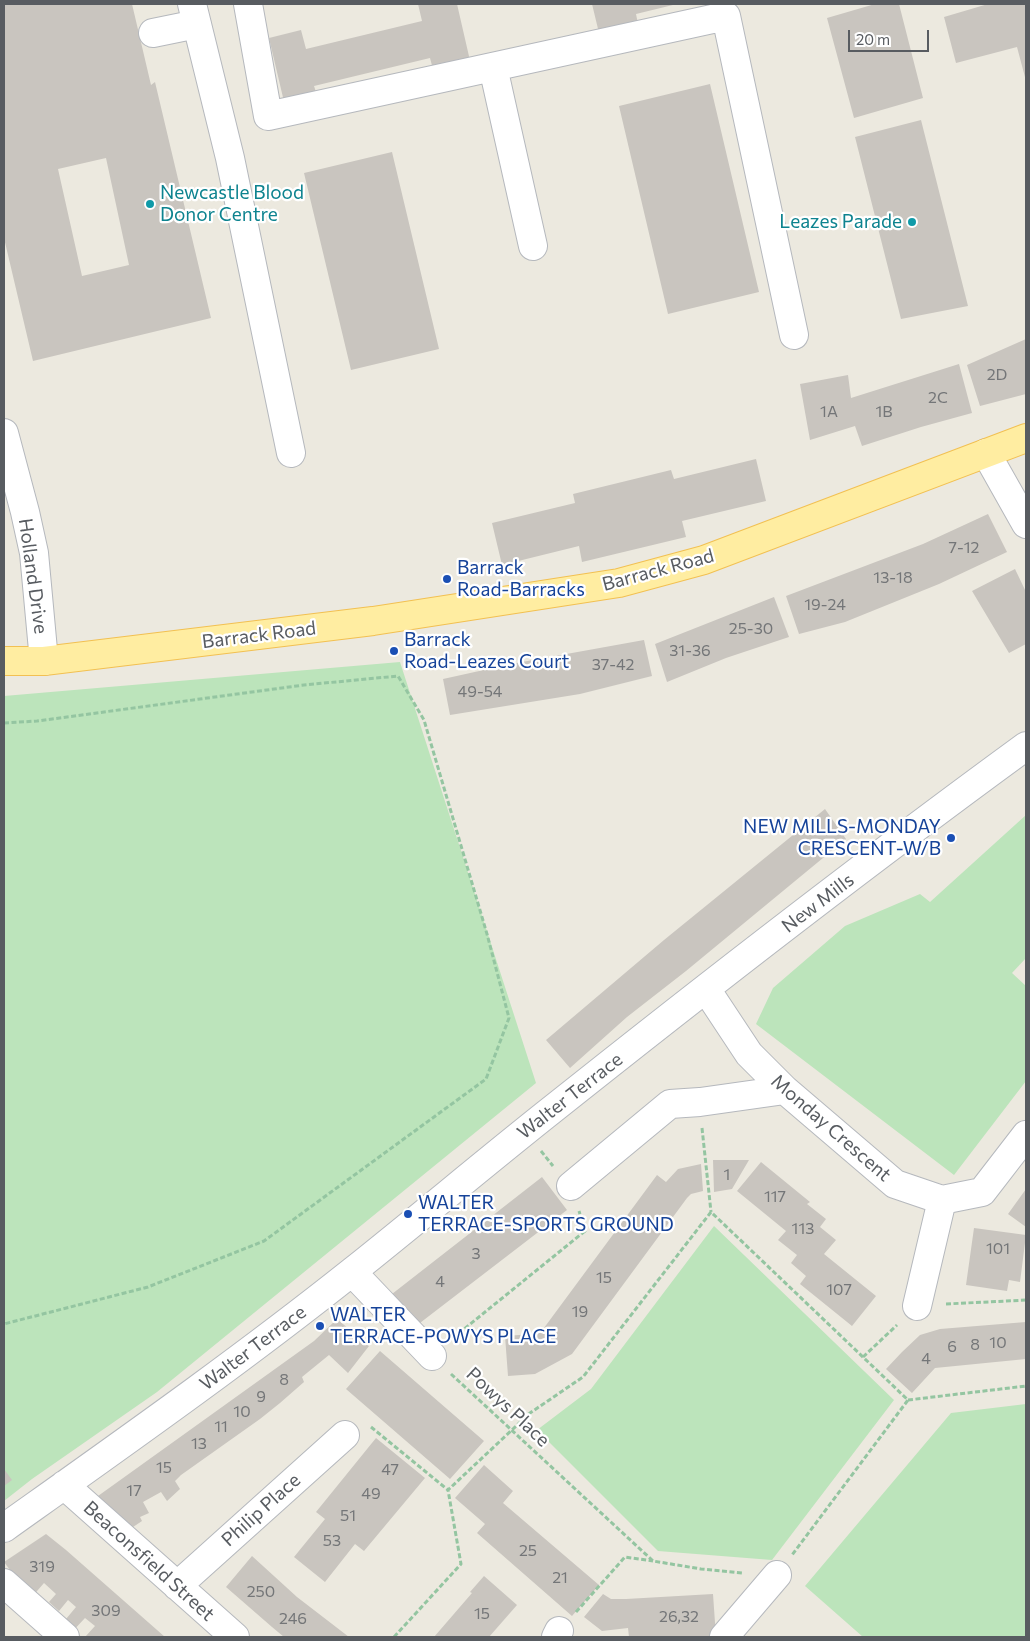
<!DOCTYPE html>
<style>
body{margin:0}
#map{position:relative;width:1030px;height:1641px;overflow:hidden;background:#ece9df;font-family:Commissioner,sans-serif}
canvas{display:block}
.frame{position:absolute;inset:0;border:5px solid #585c61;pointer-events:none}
.scale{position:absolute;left:848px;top:30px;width:81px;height:22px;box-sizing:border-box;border:2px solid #585c61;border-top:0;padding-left:6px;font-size:15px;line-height:18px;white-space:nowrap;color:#585c61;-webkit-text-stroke:4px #fff;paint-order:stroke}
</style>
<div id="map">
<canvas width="1030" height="1641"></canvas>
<div class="frame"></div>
<div class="scale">20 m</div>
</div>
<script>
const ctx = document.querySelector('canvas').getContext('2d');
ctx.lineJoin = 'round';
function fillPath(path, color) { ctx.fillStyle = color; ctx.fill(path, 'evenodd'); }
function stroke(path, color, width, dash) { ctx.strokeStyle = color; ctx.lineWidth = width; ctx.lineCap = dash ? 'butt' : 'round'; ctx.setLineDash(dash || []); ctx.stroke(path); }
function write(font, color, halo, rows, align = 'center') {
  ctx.font = font + ' Commissioner,sans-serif'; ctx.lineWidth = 4.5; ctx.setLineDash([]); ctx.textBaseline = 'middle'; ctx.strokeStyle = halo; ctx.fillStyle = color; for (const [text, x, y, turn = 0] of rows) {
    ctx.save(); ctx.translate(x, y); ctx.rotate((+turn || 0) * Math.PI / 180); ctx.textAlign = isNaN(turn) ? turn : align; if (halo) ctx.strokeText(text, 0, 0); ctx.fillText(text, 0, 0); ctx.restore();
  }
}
const green = new Path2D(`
 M400,662l136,421 -379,309 -125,87 -28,22v-805z
 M1026,815v143l-14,15 14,13v95l-72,94 -198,-151 17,-36 72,-62 75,-32 10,8z
 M714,1226l180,174 -122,160 -114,-9 -121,-121 54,-41z
 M1026,1404v233h-163l-58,-51 146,-173z`);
const building = new Path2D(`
 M4,4h128l19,81 4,-3 56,236 -178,43 -29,-123zM106,158l23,107 -47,11 -24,-107z
 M418,4h39l14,61 -37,8 -4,-15 -116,28 4,12 -33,8 -16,-68 32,-8 5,19 116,-28z
 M592,4h85l-41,10 2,10 -39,9z
 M875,4h24l24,94 -69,20 -27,-100z
 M988,4h38v77l-9,-34 -61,16 -12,-46z
 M710,84l49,208 -91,22 -49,-208z
 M921,120l47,186 -67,13 -46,-182z
 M392,152l47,197 -88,21 -47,-197z
 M1026,339v55l-46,12 -13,-41z
 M959,364l13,49 -51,14 -59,19 -7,-20 -45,14 -10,-56 48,-9 3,23z
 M756,459l10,42 -84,20 4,16 -104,25 -3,-16 -77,19 -10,-42 83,-20 -2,-9 98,-24 3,9z
 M988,514l19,38 -68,32 -94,38 -46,12 -13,-38 137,-52z
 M1015,569l11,23v52l-17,9 -37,-62z
 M774,597l15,40 -63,21 -59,24 -12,-38z
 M644,640l8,36 -72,18 -130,21 -7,-36 68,-15z
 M825,809l21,30 -160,132 -59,46 -57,51 -24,-28 118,-100z
 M713,1160h36l-17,29 -18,3z
 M761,1162l49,40 -3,2 19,15 -6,8 16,13 -12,14 52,42 -24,30 -52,-42 6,-8 -15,-13 6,-8 -19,-15 8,-9 -49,-40z
 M701,1164l2,27 -12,3 -4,4 -115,156 -37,20 -27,2 -3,-40 28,-2 8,-2 116,-157 9,7 12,-13z
 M542,1177l25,33 -151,116 -24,-32z
 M1026,1189v38l-18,-13z
 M974,1228l52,7 -6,47 -11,-2 -2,11 -41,-6z
 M337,1319l32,27 -21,27 -19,-18 -27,22 2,5 -24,21 -20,16 -79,56 -6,6 5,8 -13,12 -6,-9 -18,10 6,11 -9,4 2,4 -15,10 -29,-35 216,-155z
 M1026,1322v37l-91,9 -23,25 -26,-24 16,-17 18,-17 20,-6z
 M380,1351l104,90 -34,38 -104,-90z
 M376,1438l49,40 -61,73 -9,-7 -30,38 -31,-25 31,-38 -9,-7z
 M484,1465l29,26 -10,12 96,82 -27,31 -95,-83 8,-9 -30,-26z
 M4,1469l8,11 -8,6z
 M46,1534l20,16 99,87h-80l10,-11 -10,-8 -14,15 -10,-8 15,-18 -8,-7 -9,11 -10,-9 7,-8 -12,-11 -13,15 -27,-36z
 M252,1556l45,41 52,40h-65l-12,-10 -46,-40z
 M484,1576l33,29 -28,32h-55l38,-44 -2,-1z
 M603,1594l8,5h15l87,-5 3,43h-87l-1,-9 -26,3 -18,-14z`);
const path = new Path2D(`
 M4,723l33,-2 267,-36 94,-9 26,44 63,214 22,84 -23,61 -222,162 -116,46 -144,37
 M702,1128l9,84
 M541,1151l12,15
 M946,1304l80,-4
 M453,1338l132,-107 -6,-20
 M863,1357l34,-32
 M451,1374l202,187 48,8 42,4
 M908,1400l118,-14
 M371,1427l77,63 82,-77 53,-36 128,-165 197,188 -116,155
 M576,1612l49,-55 28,4
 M394,1637l67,-73 -13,-74`);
const minor = new Path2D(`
 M192,4l38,154 61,295
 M248,4l20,112 458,-100 68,319
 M153,33l44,-9
 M493,67l40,179
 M4,433l21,79 9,41 10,108
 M986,453l40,71
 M706,989l43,65 36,36 110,94 47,16 40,-8 44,-57
 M571,1186l99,-82 30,-2 85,-12
 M352,1272l80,84
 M917,1306l25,-106
 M64,1485l171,152
 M4,1528c118,-84 236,-167 349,-257 64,-51 127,-104 191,-155 158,-126 319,-251 482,-370
 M4,1583l61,54
 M177,1586l168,-151
 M556,1637l3,-6
 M724,1637l53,-62`);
const major = new Path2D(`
 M4,661h40l329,-40 246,-38 85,-23 322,-122`);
const markers = [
 [150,204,5,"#0f9aa8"],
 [912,222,5,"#0f9aa8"],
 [447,579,5,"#1a4fb4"],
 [394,651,5,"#1a4fb4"],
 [951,838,5,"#1a4fb4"],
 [408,1214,5,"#1a4fb4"],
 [320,1326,5,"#1a4fb4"]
];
const numberNames = [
 ["2D",997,375],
 ["2C",938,398],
 ["1A",829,412],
 ["1B",884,412],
 ["7-12",964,548],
 ["13-18",893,578],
 ["19-24",825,605],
 ["25-30",751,629],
 ["31-36",690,651],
 ["37-42",613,665],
 ["49-54",480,692],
 ["1",727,1175],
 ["117",775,1197],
 ["113",803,1229],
 ["101",998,1249],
 ["3",476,1254],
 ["15",604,1278],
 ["4",440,1282],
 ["107",839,1290],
 ["19",580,1312],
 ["10",998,1343],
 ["8",975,1345],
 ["6",952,1347],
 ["4",926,1359],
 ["8",284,1380],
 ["9",261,1397],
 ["10",242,1412],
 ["11",221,1427],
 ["13",199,1444],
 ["15",164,1468],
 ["47",390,1470],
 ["17",134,1491],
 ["49",371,1494],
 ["51",348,1516],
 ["53",332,1541],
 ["25",528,1551],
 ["319",42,1567],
 ["21",560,1578],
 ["250",261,1592],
 ["309",106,1611],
 ["15",482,1614],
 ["26,32",679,1617],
 ["246",293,1619]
];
const cultureNames = [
 ["Newcastle Blood",160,193],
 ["Donor Centre",160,215],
 ["Leazes Parade",902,222,"right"]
];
const transitNames = [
 ["Barrack",457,568],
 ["Road-Barracks",457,590],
 ["Barrack",404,640],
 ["Road-Leazes Court",404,662],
 ["NEW MILLS-MONDAY",941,827,"right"],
 ["CRESCENT-W/B",941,849,"right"],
 ["WALTER",418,1203],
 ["TERRACE-SPORTS GROUND",418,1225],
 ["WALTER",330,1315],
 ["TERRACE-POWYS PLACE",330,1337]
];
const streetNames = [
 ["Barrack Road",658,570,-15],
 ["Holland Drive",33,576,82],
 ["Barrack Road",259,635,-7],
 ["New Mills",818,903,-37],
 ["Walter Terrace",570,1096,-38],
 ["Monday Crescent",831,1128,41],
 ["Walter Terrace",253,1348,-37],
 ["Powys Place",508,1407,43],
 ["Philip Place",261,1510,-42],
 ["Beaconsfield Street",149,1561,42]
];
fillPath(green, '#bce4bb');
fillPath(building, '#c9c5bf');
stroke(minor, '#b5b8bd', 30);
stroke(major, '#f2c052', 30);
stroke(path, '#94c5a1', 3, [5, 2.5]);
stroke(minor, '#fff', 28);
stroke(major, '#ffeda1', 28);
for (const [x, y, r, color] of markers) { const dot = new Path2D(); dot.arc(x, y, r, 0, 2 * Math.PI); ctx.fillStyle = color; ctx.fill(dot); stroke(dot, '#fff', 2); }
write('16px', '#747678', null, numberNames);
write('19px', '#0d838f', '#fff', cultureNames, 'left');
write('19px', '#164399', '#fff', transitNames, 'left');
write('19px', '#585c61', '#fff', streetNames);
</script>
